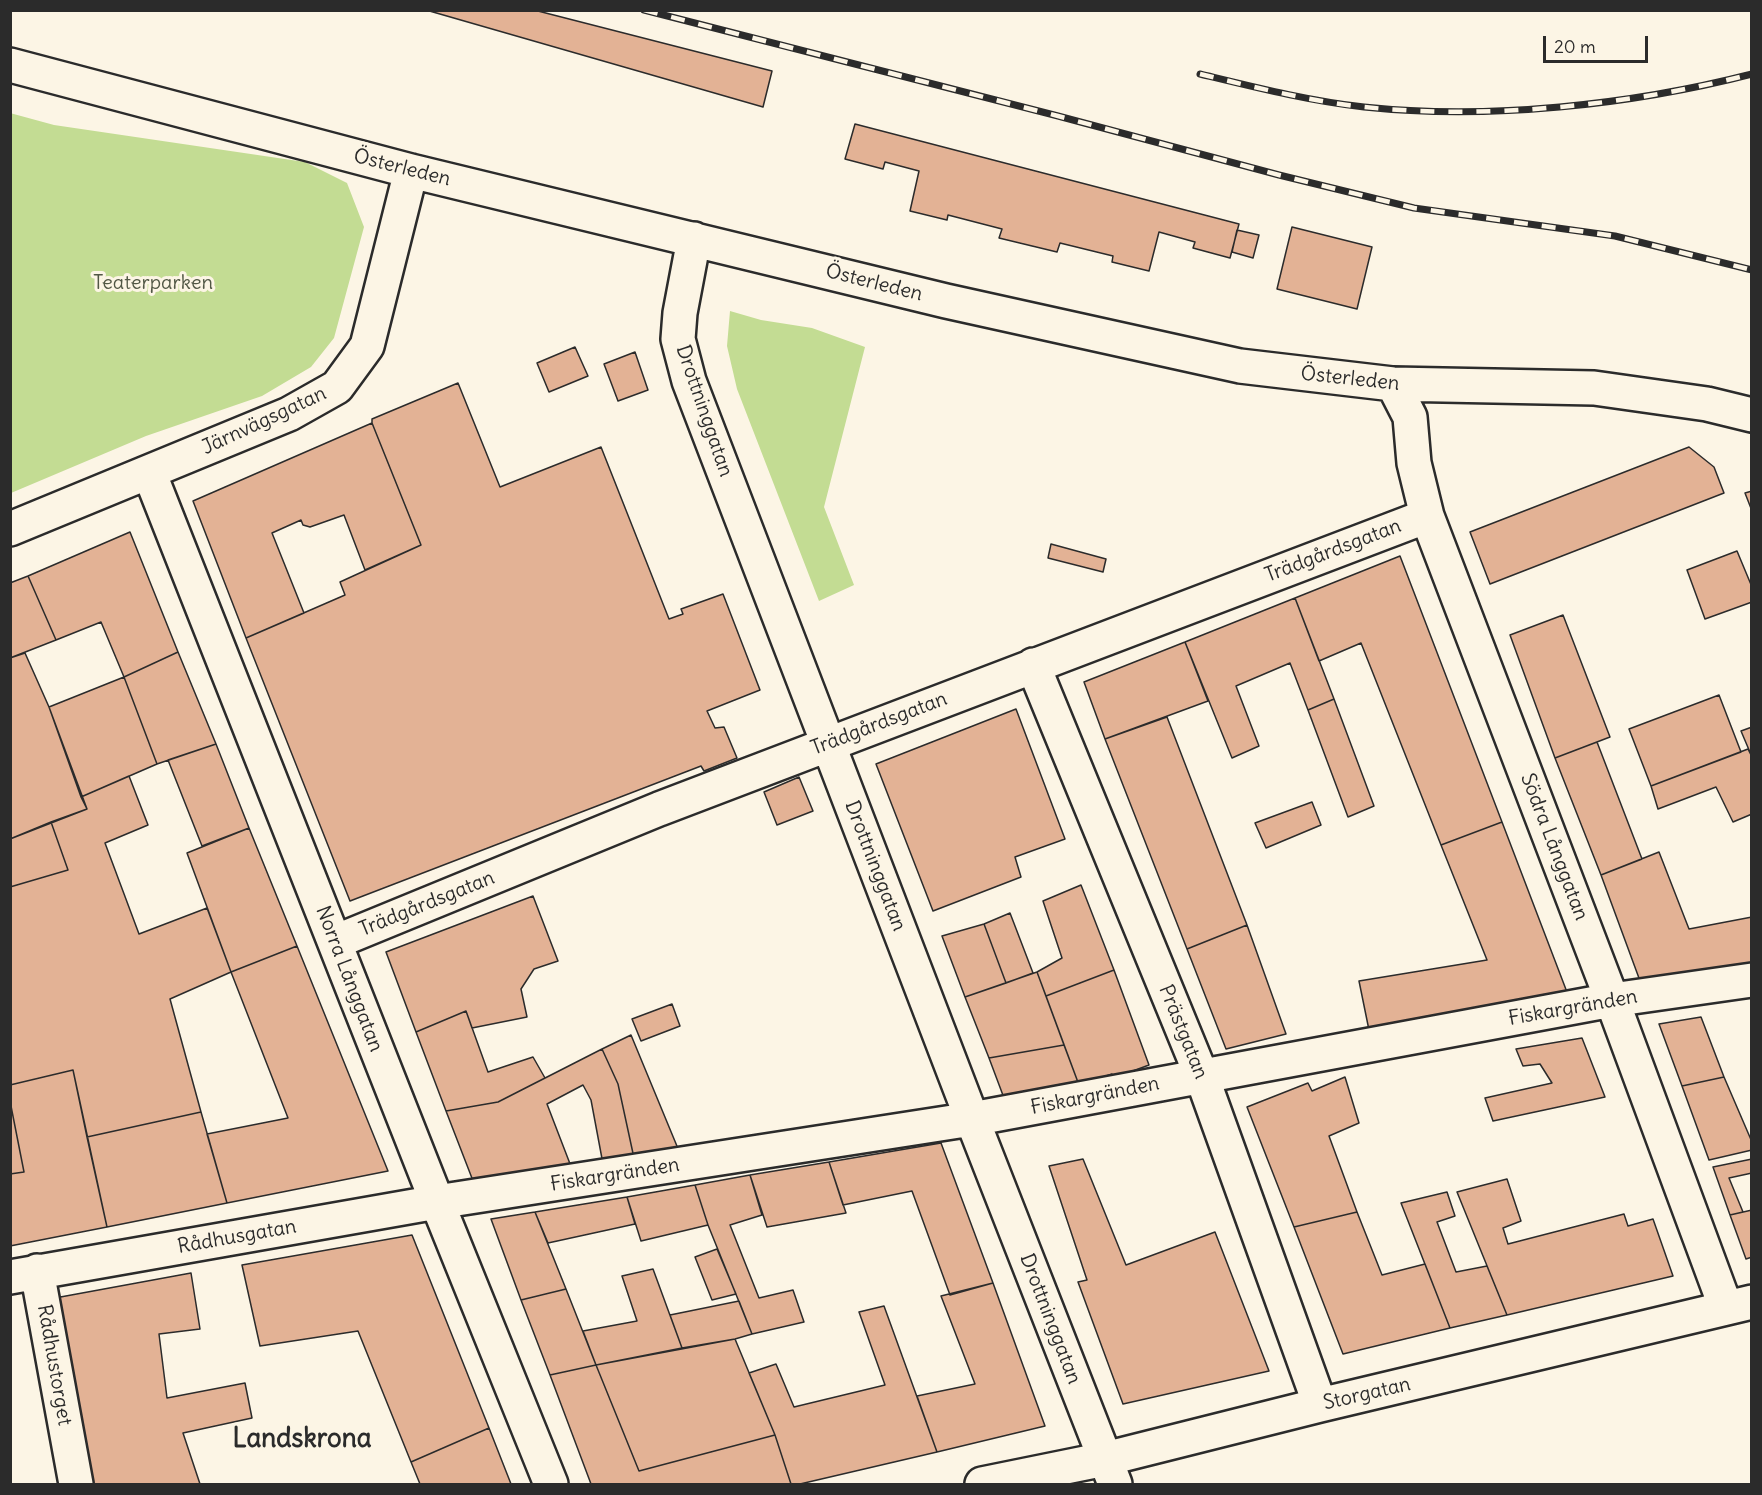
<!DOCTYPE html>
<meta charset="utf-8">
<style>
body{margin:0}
#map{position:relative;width:1762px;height:1495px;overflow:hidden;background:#fcf5e5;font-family:Delius,sans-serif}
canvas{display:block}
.frame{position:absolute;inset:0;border:12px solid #2b2b2b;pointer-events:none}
.scale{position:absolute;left:1543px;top:36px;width:105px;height:27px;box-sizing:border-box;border:3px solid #2b2b2b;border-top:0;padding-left:8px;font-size:18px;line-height:21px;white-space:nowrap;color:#2b2b2b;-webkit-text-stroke:4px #fcf5e5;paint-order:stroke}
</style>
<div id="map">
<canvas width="1762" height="1495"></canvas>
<div class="frame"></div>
<div class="scale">20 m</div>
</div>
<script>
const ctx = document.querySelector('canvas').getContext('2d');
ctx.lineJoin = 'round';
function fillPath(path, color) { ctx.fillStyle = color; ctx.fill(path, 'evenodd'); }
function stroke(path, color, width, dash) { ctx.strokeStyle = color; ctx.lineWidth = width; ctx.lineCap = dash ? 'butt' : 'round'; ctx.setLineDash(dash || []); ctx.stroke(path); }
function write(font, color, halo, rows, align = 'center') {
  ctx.font = font + ' Delius,sans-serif'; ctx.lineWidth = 6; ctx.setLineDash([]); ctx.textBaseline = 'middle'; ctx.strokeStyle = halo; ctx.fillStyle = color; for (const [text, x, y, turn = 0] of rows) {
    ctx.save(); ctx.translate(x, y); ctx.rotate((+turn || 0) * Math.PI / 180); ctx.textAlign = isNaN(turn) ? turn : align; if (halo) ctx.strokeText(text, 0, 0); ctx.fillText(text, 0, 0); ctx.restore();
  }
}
const green = new Path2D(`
 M10,113l44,12 251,37 42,21 17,44 -30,111 -23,29 -49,29 -116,40 -135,57z
 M730,311l31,9 51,8 53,19 -41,160 30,78 -35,16 -82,-212 -10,-43z`);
const building = new Path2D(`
 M426,10h108l238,61 -9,36z
 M855,124l384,100 -9,34 -37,-10 2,-6 -36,-10 -10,39 -37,-9 1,-6 -53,-13 -3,9 -58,-14 3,-9 -54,-14 -1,5 -37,-9 9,-40 -34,-9 -2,7 -38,-10z
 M1292,227l80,20 -15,62 -80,-20z
 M1237,230l22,5 -6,23 -21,-6z
 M575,347l13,29 -39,16 -12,-29z
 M635,352l13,38 -30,11 -14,-37z
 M458,383l42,104 101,-40 68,172 14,-5 -2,-5 42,-15 37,96 -53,21 8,17 9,-1 13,31 -33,13 -3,-5 -351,135 -104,-263 99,-43 -5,-13 81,-37 -49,-122v-4z
 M372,423l49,122 -56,25 -21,-55 -34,12 -7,-2 -2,-5 -29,13 32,80 -58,25 -53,-137z
 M1689,447l25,20 10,26 -234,91 -20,-52z
 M1752,491v20l-7,-18z
 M130,532l48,120 -54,25 -23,-55 -45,18 -28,-64z
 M1051,544l55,15 -3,13 -55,-14z
 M1737,551l15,36v15l-47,17 -18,-49z
 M1400,556l102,266 -61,23 -80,-202 -42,18 -24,-63z
 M28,576l28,64 -46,18v-75z
 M1295,598l39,101 -26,11 -18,-47 -54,23 23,60 -27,12 -47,-116z
 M1563,615l47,122 -55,21 -45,-123z
 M1185,642l23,59 -103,38 -21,-57z
 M178,652l38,92 -59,20 -33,-87z
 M25,653l24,54 38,102 -77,30v-181z
 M124,677l33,87 -76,33 -32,-90z
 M1719,695l22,57 -90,34 -22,-57z
 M1334,699l40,107 -26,11 -40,-107z
 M1016,709l49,130 -50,18 6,20 -88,34 -57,-147z
 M1167,717l80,208 -60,24 -82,-210z
 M1752,727v30l-11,-26z
 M1597,742l45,117 -41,16 -46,-117z
 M216,744l33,84 -47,18 -34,-86z
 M1748,749l4,8v57l-19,8 -17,-35 -58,22 -7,-23z
 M129,776l19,49 -43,18 34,91 68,-26 24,64 -61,27 31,113 -114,25 -14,-67 -63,15v-198l58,-17 -17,-48 36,-13 -6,-12z
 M799,777l14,34 -36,14 -13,-33z
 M1312,802l9,23 -55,23 -11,-25z
 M51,822l17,48 -58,17v-48z
 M1502,822l68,178 -200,35 -11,-54 128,-21 -46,-115z
 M249,828l48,118 -66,26 -44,-119z
 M1659,852l30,77 63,-12v54l-109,18 -42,-114z
 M1081,885l33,85 -68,26 -9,-24 25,-14 -19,-57z
 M533,896l25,65 -24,8 -13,20 6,28 -55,11 -6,-17 -50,21 -30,-80z
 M1010,913l23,60 -27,10 -22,-59z
 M984,924l22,59 -41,14 -23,-61z
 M1247,925l39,109 -60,15 -39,-100z
 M297,946l91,225 -161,32 -20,-69 81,-16 -57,-146z
 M1114,970l35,95 -35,13 -2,-4 -33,11 -33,-89z
 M1037,972l27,73 -75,13 -24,-61z
 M672,1004l8,22 -39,15 -9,-22z
 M466,1011l22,61 45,-15 12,21 -47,24 -52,9 -30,-79z
 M1701,1017l23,60 -42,9 -23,-62z
 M631,1035l48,116 -45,7 -16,-74 -16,-35z
 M1582,1038l23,59 -112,24 -8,-23 67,-15 -12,-19 -17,2 -7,-17z
 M1064,1045l15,40 -75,13 -15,-40z
 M602,1049l16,35 16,74 -31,6 -12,-64 -8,-15 -36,19 25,65 -97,17 -29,-75 52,-9z
 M73,1070l34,157 -97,19v-72l14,-2 -14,-71v-16z
 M1345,1077l14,46 -30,13 28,76 -63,15 -47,-120 61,-24 4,8z
 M1724,1077l28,65v8l-43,10 -27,-74z
 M10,1101l14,71 -14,2z
 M201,1112l26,91 -120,24 -20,-90z
 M941,1143l52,140 -43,12 -38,-104 -69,14 -14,-43z
 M1083,1159l43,106 89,-33 54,139 -146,33 -45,-122 9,-2 -38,-114z
 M1752,1159v14l-23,5 14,34 -13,3 -17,-48z
 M829,1162l17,51 -79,14 -17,-52z
 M750,1175l12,40 -32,10 29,73 34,-8 11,32 -52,12 -44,-109 -13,-40z
 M1507,1179l14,42 -18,7 5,16 116,-30 4,12 25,-7 20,57 -166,39 -50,-123z
 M695,1185l13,40 -67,16 -14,-44z
 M1447,1192l8,24 -18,6 19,50 31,-6 20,49 -57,13 -49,-125z
 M627,1197l8,27 -87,19 -13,-31z
 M1752,1210v47l-6,2 -16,-44z
 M535,1212l31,77 -45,11 -30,-81z
 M1357,1212l25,63 43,-11 25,64 -107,26 -49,-127z
 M412,1235l77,193 -78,34 -53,-131 -98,15 -18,-81z
 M717,1249l19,45 -24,6 -17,-43z
 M653,1269l29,79 -86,17 -13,-34 54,-10 -15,-45z
 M191,1273l9,56 -41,5 8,64 78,-15 7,35 -69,15 17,51h-108l-37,-186z
 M993,1283l52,143 -108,26 -20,-56 58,-12 -34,-88z
 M566,1289l30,76 -46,10 -29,-75z
 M739,1301l13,33 -17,5 -53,9 -12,-33z
 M884,1306l53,146 -137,32h-9l-16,-49 -26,-62 27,-9 18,43 91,-22 -26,-73z
 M735,1339l40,96 -136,36 -43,-106z
 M596,1365l43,106 136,-36 16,49h-200l-41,-109z
 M489,1428l22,56h-91l-9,-22z`);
const minor = new Path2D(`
 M10,65l401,106 535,130 294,65 153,18 201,4 113,16 45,11
 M694,239l-14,74 -2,26 11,42 283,738 143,365
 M1393,384l17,33 4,46 13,53 185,484 114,308
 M149,472l288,730 114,282
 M10,529l279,-115 48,-27 30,-41 44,-175
 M1033,665l169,412 118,328
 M335,942l324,-133 768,-293
 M37,1271l39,213
 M10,1277l427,-75 535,-83 640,-119 140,-20
 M982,1484l123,-25 215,-54 432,-103`);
const rail = new Path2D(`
 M644,10l414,106 221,59 135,33 201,28 137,34
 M1200,74c54,13 109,27 164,33 125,13 267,-2 388,-33`);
const streetNames = [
 ["Österleden",402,168,14],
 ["Österleden",874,283,14],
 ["Österleden",1350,379,6],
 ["Drottninggatan",704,411,71],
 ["Järnvägsgatan",264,421,-25],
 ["Trädgårdsgatan",1333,551,-21],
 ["Trädgårdsgatan",879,724,-21],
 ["Södra Långgatan",1554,847,69],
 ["Drottninggatan",875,866,69],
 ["Trädgårdsgatan",427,904,-22],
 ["Norra Långgatan",349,979,69],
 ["Fiskargränden",1573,1008,-10],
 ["Prästgatan",1183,1032,68],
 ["Fiskargränden",1095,1096,-11],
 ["Fiskargränden",615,1175,-9],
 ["Rådhusgatan",237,1237,-10],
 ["Drottninggatan",1050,1319,69],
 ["Rådhustorget",54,1365,80],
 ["Storgatan",1367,1394,-13]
];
const parkNames = [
 ["Teaterparken",153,283]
];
const districtNames = [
 ["Landskrona",302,1440]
];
fillPath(green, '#c3dc93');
fillPath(building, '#e3b295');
stroke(building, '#2b2b2b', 1.5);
stroke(minor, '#2b2b2b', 38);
stroke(minor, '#fcf5e5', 33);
stroke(rail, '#2b2b2b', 7);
stroke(rail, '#fcf5e5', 4.5, [14]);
write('20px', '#2b2b2b', '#fcf5e5', streetNames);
write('20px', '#515745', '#fcf5e5', parkNames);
write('bold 26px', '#2b2b2b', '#fcf5e5', districtNames);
</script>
